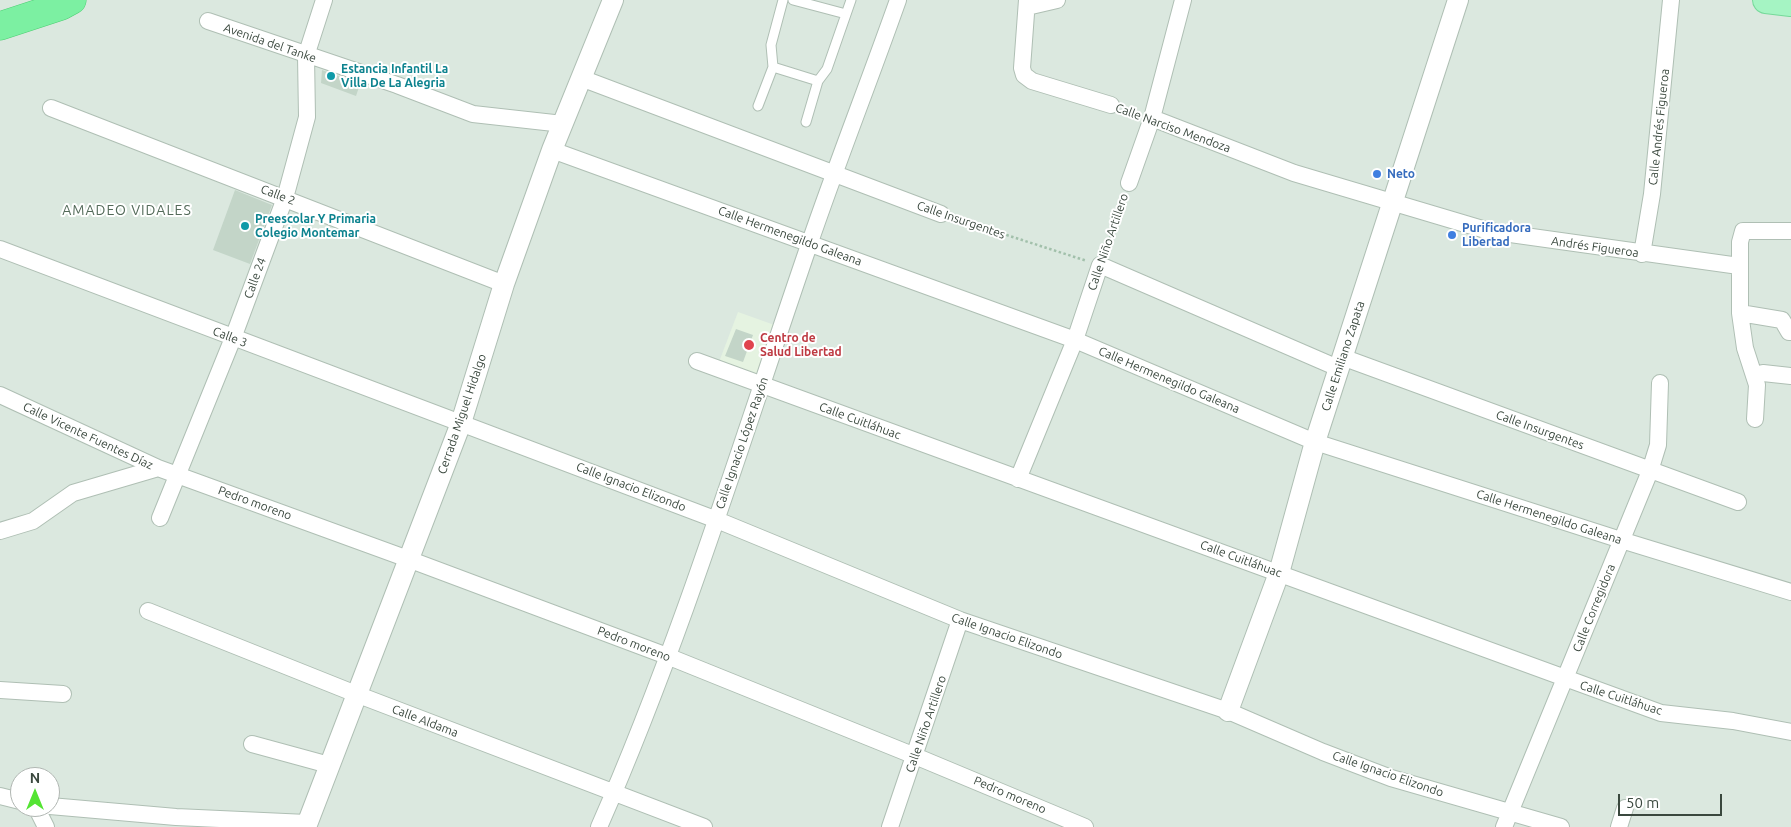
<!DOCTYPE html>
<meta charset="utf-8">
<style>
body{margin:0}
#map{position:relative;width:1791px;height:827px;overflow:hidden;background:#ecf4ef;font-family:Ubuntu,sans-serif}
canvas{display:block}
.north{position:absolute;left:10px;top:767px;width:50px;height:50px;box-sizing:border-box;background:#fff;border:1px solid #b0b6b2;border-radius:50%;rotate:0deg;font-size:14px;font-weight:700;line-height:20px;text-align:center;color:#3a483e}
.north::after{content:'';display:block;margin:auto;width:18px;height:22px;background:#54e433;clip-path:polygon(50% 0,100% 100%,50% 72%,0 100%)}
.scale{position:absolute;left:1618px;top:794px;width:104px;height:22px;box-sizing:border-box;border:2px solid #3a483e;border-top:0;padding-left:6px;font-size:15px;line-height:18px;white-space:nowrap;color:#3a483e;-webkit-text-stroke:4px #fff;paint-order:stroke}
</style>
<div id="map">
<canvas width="1791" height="827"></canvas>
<div class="north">N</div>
<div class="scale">50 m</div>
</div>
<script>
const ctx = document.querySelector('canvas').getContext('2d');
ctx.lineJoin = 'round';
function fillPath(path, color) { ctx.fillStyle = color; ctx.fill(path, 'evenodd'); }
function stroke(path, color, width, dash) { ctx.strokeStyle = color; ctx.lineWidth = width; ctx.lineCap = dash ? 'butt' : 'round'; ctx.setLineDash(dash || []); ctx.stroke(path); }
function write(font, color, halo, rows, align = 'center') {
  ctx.font = font + ' Ubuntu,sans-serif'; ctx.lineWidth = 4; ctx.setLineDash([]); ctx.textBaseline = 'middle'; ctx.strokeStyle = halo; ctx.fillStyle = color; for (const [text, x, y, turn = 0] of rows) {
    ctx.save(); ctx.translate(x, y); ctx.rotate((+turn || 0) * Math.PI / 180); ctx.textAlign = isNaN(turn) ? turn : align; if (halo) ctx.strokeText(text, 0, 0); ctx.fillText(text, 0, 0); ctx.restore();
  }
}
const residential = new Path2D(`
 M0,0h1791v827h-1791zM20,777h30v30h-30z`);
const medical = new Path2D(`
 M738,312l42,15 -19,51 -42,-16z`);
const building = new Path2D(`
 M322,70l38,14 -4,12 -35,-13z
 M235,190l37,15 -22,59 -37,-14z
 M736,329l17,6 -10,27 -18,-6z`);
const path = new Path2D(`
 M1124,110l14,4
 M954,218l133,43
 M1105,252l19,-56`);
const service = new Path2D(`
 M783,0l-12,45 2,22 45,14 9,-12 24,-69
 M793,0l53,14
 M758,106l15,-39
 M806,122l12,-41`);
const minor = new Path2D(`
 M1027,0l-5,68 2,7 8,6 79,24
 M1027,7l30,-7
 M208,21l189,64 76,29 90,10
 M581,78l360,136
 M51,108l453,176
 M1152,118l142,55 195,58 250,35
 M552,150l523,190 240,102 306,98 170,52
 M1129,183l23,-65 31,-118
 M0,249l717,271 243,100 268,91 95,41 68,26 170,49
 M1642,254l10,-60 19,-194
 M1740,313l42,7 7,12h2
 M1342,357l396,145
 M697,361l964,352 72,8 58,11
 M1754,375l9,-2 28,3
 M0,395l158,73 250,91 259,97 248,100 170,71
 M1755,419l2,-34 -12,-37 -5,-35v-71l3,-11h48
 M1018,479l57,-139 25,-75 238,103
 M160,518l73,-180 52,-140 22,-81 -1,-61 18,-56
 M0,531l33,-10 40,-28 85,-25
 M148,611l208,83 348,133
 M0,690l63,4
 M252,744l77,21
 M0,796l20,5
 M50,806l126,11 131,6
 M36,807l10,20
 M599,827c83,-189 143,-387 210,-582 28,-82 60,-163 89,-245
 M890,827l70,-207
 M1504,827l146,-356 8,-26 2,-62
 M1619,827l6,-19`);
const tertiary = new Path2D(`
 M1228,711l51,-138 36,-131 143,-442
 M306,827l155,-404 43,-139 48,-134 61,-150`);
const primary = new Path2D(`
 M1766,0l25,3`);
const motorway = new Path2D(`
 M0,26l61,-20 11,-6`);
const markers = [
 [331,76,5,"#0f9aa8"],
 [1377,174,5,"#3f7fe0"],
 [245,226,5,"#0f9aa8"],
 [1452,235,5,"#3f7fe0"],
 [749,345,6,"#e0444e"]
];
const streetNames = [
 ["Avenida del Tanke",270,43,19],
 ["Calle Andrés Figueroa",1659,127,-84],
 ["Calle Narciso Mendoza",1173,128,20],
 ["Calle 2",278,195,21],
 ["Calle Insurgentes",961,220,19],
 ["Calle Hermenegildo Galeana",790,236,20],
 ["Calle Niño Artillero",1108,242,-71],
 ["Andrés Figueroa",1595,247,8],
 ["Calle 24",255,278,-70],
 ["Calle 3",230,337,21],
 ["Calle Emiliano Zapata",1343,356,-72],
 ["Calle Hermenegildo Galeana",1169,380,23],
 ["Cerrada Miguel Hidalgo",462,414,-71],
 ["Calle Cuitláhuac",860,421,20],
 ["Calle Insurgentes",1540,430,20],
 ["Calle Vicente Fuentes Díaz",88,436,25],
 ["Calle Ignacio López Rayón",742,443,-71],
 ["Calle Ignacio Elizondo",631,487,21],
 ["Pedro moreno",255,503,20],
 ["Calle Hermenegildo Galeana",1549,517,18],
 ["Calle Cuitláhuac",1241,559,20],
 ["Calle Corregidora",1594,608,-68],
 ["Calle Ignacio Elizondo",1007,636,19],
 ["Pedro moreno",634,644,21],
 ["Calle Cuitláhuac",1621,698,18],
 ["Calle Aldama",425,721,21],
 ["Calle Niño Artillero",926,724,-71],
 ["Calle Ignacio Elizondo",1388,774,19],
 ["Pedro moreno",1010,795,23]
];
const cultureNames = [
 ["Estancia Infantil La",341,69],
 ["Villa De La Alegria",341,83],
 ["Preescolar Y Primaria",255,219],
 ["Colegio Montemar",255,233]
];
const shopNames = [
 ["Neto",1387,174],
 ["Purificadora",1462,228],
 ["Libertad",1462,242]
];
const healthNames = [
 ["Centro de",760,338],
 ["Salud Libertad",760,352]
];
const neighbourhoodNames = [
 ["AMADEO VIDALES",127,210]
];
fillPath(residential, '#dbe8df');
fillPath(medical, '#e5f3e1');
fillPath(building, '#c3d5c8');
stroke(service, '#afbfb4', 11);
stroke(minor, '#afbfb4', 18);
stroke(tertiary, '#afbfb4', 22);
stroke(primary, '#76d99a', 28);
stroke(motorway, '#4cce72', 29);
stroke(path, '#a2c0ab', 2.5, [2.5, 2.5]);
stroke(service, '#fff', 9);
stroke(minor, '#fff', 16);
stroke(tertiary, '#fff', 20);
stroke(primary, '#a5f4c3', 26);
stroke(motorway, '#7cf0a2', 28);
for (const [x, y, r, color] of markers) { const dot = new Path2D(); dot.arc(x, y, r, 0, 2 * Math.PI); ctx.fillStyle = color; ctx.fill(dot); stroke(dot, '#fff', 2); }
write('12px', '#3a483e', '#fff', streetNames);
write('bold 12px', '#0d838f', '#fff', cultureNames, 'left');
write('bold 12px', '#366cbe', '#fff', shopNames, 'left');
write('bold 12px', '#be3a42', '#fff', healthNames, 'left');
ctx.letterSpacing = '1px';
write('14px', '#536a59', '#fff', neighbourhoodNames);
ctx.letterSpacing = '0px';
</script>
